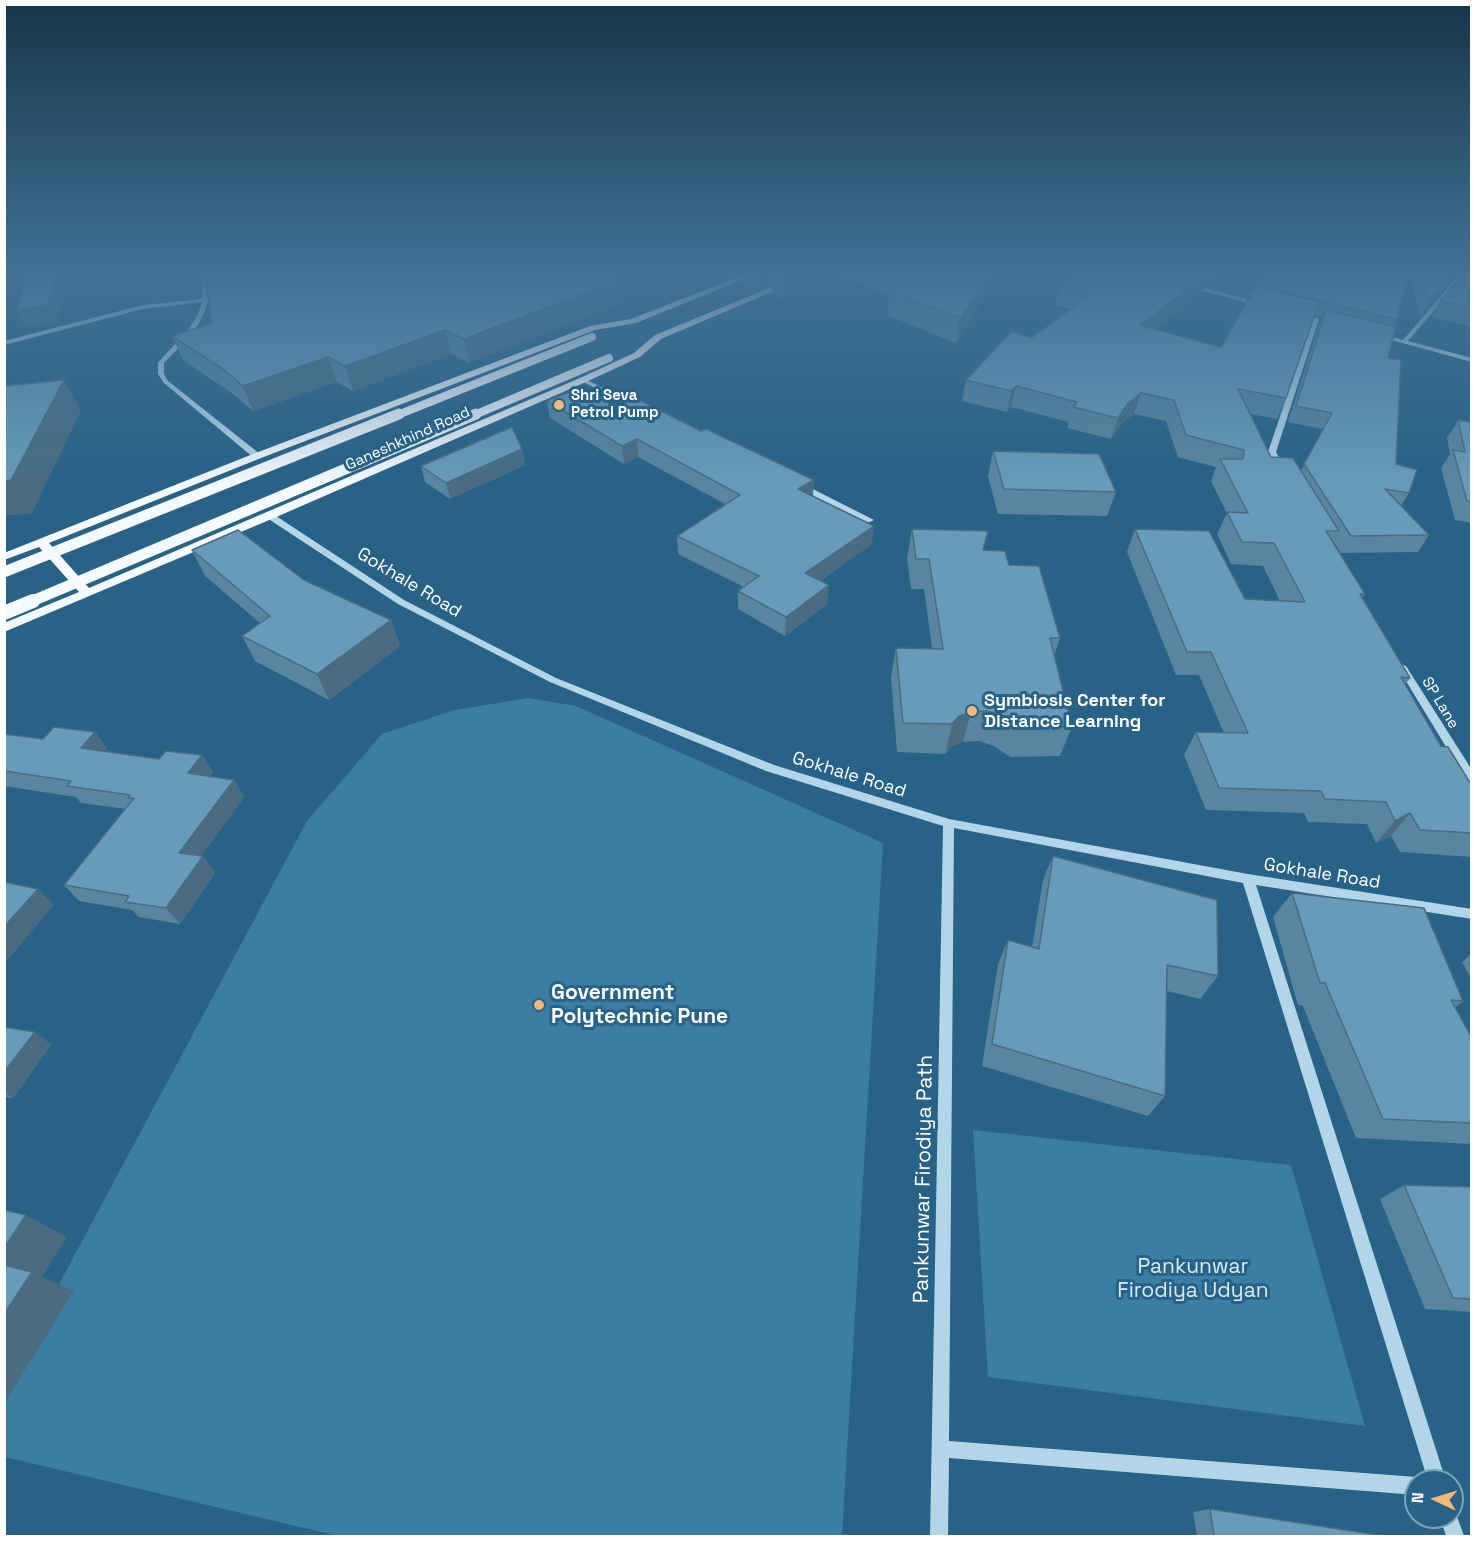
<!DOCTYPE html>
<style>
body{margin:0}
#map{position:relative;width:1476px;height:1541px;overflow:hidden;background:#286286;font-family:"Space Grotesk",sans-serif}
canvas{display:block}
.frame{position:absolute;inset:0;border:6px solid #fff;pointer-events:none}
.north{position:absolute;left:1404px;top:1469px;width:60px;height:60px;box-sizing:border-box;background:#286286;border:2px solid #7ea1b6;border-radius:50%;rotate:274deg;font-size:16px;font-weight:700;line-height:24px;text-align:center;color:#fff}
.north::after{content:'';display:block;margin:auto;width:21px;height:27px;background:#f0b879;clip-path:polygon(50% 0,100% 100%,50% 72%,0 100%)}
</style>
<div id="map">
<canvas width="1476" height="1541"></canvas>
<div class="frame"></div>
<div class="north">N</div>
</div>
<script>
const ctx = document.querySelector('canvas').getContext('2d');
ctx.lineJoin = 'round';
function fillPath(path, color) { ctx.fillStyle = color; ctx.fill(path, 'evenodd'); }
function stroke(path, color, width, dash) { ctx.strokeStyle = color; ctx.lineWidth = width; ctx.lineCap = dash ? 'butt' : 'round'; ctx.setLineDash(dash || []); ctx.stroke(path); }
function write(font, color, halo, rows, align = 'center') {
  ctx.font = font + ' "Space Grotesk",sans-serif'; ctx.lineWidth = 6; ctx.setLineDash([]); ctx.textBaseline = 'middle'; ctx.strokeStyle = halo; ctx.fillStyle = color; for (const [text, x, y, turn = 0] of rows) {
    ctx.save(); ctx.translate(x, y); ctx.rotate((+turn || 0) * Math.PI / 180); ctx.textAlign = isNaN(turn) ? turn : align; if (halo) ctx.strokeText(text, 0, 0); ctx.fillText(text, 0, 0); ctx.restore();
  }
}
const green = new Path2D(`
 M529,698l47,8 307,137 -41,693h-504l-333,-79v-72l302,-564 75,-87 73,-24z
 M973,1130l318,35 74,261 -377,-49z`);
const minor = new Path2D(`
 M203,270h6l-1,28 13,-4 3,2 -16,5c-9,30 -23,40 -44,62v11l4,7 92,73v4h-6l-90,-75 -6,-9v-11c19,-23 35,-31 44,-61l-59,7 -139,36v-4l139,-36 59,-6z
 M1463,270h6l-61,71 64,17v4l-95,-26v-2l2,-1 24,7z
 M1190,284l72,19 1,1 -3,2 -72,-19v-2z
 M1316,317l3,2 -43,133 9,16 -4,2h-3l-10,-18 45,-133z
 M581,379h4l53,27 -5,1 -52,-26z
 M797,484h6l71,36 -4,2h-3l-70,-34z
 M267,514h6l131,86 152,78 218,87 175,54 299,55 224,35v10l-216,-34 190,596h-18l-185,-598 -289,-55 -5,613 467,36 7,4h-7v14l-467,-37 -1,78h-18l13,-710 -177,-55 -216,-89 -152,-78 -131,-86z
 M1403,665l3,1 66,104v14l-4,-1 -70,-115z
 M1452,1509l3,2 9,25h-18l-6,-19h12z`);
const major = new Path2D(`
 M756,270h10l-130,53 -41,7 -334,128 -212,85 40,45 491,-210 54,-25 21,-18 158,-65h10l-162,69 -21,18 -54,25 -312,136 -270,114v-9l75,-31 -40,-45 -35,13v-7l249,-99 337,-128 41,-7z`);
const majorBridgeFar2 = new Path2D(`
 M395,416l197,-79
 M472,416l137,-58`);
const majorBridgeFar1 = new Path2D(`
 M4,572l395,-158
 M30,602l446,-188`);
const majorBridge = new Path2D(`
 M4,613l29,-12`);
const wall = new Path2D(`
 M726,270h267l-5,24 -32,49 -69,-28 2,-20 -57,-20 -50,23 -10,-4v-10l-13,6 -19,-7v-9z
 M1086,270h146l-23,17 -5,-1 -2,7 -48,36 67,18 45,-77 131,50 -3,7 -6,31 8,106 13,29 -8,13 28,29 -11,17 -77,1 -8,-12v1l32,52 -3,4 48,80 -5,7 36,61 31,40v71l-72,-5 -9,-16 -15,7 -9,-19 -59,-2 -4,-9 -98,-3 -22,-55 12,-23 28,1 -25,-58h-23l-49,-123 8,-23 110,70 35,2 -17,-35 -32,-2 -14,-30 10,-21 -16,-32 5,-14 -38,-10 -12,-36 -32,-7 -13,10 -10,15 -44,-11 2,-6 -58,-15 -4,5 -45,-11 4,-21 65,-42 40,-29 -16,-4 4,-19zM1315,315l8,2 -4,8 -31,97 35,7 -22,42 -30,-14 -21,-43 27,5 9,-21z
 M1409,270h51l-39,44h-2z
 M1472,270v57l-40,-10 8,-16z
 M624,302l-155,61 -18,-9 -98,37 -16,-9 -84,29 -20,-17 -50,-34 -11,-24 40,-13z
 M547,401l66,4 88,26 113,49 -1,16 59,48 -52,37 7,23 -42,32 -47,-27v-18l6,-4 -66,-33 -1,-18 48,-32 -87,-47 -14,7 -74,-46z
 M1458,420l14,2v101l-17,-3 -14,-52 9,-14 -3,-16z
 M522,449l3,16 -75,34 -25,-17 -4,-16z
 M993,451l123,41 -9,24 -109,-2 -10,-38z
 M912,529l72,21 25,15 51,73 -6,18 18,71 -12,29 -50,1 -16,-11 -15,-5 -16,1 -11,4 -7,8 -48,-2 -6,-75 5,-29h36l-8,-59h-13l-4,-31z
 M192,550l199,70 9,26 -71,54 -74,-39 -13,-25 18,-13 -55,-47z
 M95,732l12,17 -2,2 54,8 43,-4 11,17 -3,4 24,4 10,17 -43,59h2l12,17 -35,51 -41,-7 -7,-7 -53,-9 -15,-16 62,-76 -45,-6 -5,-6 -72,-11v-52l39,5z
 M1053,856l165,120 -18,23 -33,-8 -2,105 -17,20 -166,-50 16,-102 10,-24 24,7 11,-67z
 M1292,893l171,108 -8,7 17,30v106l-116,-6 -53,-132 -5,-1 -25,-88z
 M1472,953v27l-10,-18z
 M4,1027l31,5 16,13 -38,53 -9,-1z
 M1404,1185l68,2v125l-47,-3 -45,-110z
 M1210,1509l174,27h-187l-4,-24z`);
const shadedWall = new Path2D(`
 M58,270h56l-45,6 -12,47 -31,4 -10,-17z
 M760,270h73l-1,5 -50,23 1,-24 -10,-4 -1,14 -13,6z
 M993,270l-5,24 -32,49 4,-25z
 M1215,270h17l-23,17z
 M1455,270h5l-39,44 9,-15z
 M1208,274l-6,19 -69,52 7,-20z
 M622,279l2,23 -155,61 -5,-24z
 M445,330l6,24 -98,37 -8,-25z
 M328,357l9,25 -84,29 -10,-25z
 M64,380l17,31 -49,102 -28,3v-35z
 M1016,386l-5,21 -4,5 4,-21z
 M1141,393l-7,21 -13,10 -10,15 7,-21 10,-15z
 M637,439l1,18 -14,7 -2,-18z
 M522,449l3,16 -75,34 -4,-16z
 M814,480l-2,18 -14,-9z
 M874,526l-2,18 -68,48 1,-19z
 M829,585l-2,19 -42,32 1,-19z
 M391,620l9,26 -71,54 -12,-26z
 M971,712l-8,30 -11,4 -7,8 7,-30 7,-8z
 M95,732l12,17 -13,16 -13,-17z
 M202,755l11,17 -13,18 -12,-17z
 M234,780l10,17 -52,72 -13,-16z
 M1410,813l-19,23 -15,7 19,-22z
 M203,856l12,17 -35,51 -14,-16z
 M38,889l16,16 -50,59v-37z
 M35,1032l16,13 -38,53 -9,-5v-21z
 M26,1215l41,22 -25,40 32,14 -70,113v-156z`);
const building = new Path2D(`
 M29,270h29l-10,35 -32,5z
 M256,270h342l24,9 -158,60 -19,-9 -100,36 -17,-9 -85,29 -20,-17 -51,-33 40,-13 -7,-44z
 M773,270h19l-9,4z
 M887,270h106l-33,48 -70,-27 27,-11z
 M1086,270h105l17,4 -68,51 81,22 35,-61 63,16 -33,96 -48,-9 33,68 22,1 46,73h-13l39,63h-5l50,84 -9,-1 40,69 7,1 24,39v47l-52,-3 -10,-17 -15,8 -9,-19 -61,-3 -4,-8 -102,-3 -23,-56 52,1 -37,-81h-24l-52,-123 74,2 36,68 60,3 -31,-59 -32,-1 -15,-30 21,1 -28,-54h23l1,-9 -58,-15 -12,-35 -33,-7 -13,10 -10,15 -45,-11 4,-5 -61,-16 -5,5 -45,-11 46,-49 19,7 61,-44 -33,-8z
 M1266,270h140l-1,20 -8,30 -140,-35z
 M1421,270h34l-25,29 -2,-1z
 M1468,270h4v38l-32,-7z
 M1326,310l70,17 -8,31 13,2 -5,104 21,6 -8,23 -24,-4 44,46 -78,1 -47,-72 28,-51 -36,-7z
 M64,380l-53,100 -7,1v-95z
 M582,387l31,18 18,-9 70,35 5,-2 108,51 -16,9 76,37 -69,47 24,12 -43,32 -48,-26 21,-15 -82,-40 63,-41 -103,-56 -15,7 -75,-45z
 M1458,420l14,2v80l-5,-1 -14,-51 12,2z
 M512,427l10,22 -76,34 -25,-17z
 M993,451l106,3 17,38 -112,-3z
 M912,529l76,2 -5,19 22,1 4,14 30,1 21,72h-10l22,89h-52l-17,-11 -16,-5 -16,1 -12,4 -7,8 -49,-1 -7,-75 47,1 -14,-90h-13z
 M238,530l66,50 87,40 -74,54 -75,-38 28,-20 -78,-66z
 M54,727l41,5 -14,16 78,11 7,-8 36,4 -14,18 46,7 -55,73 24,3 -37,52 -41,-6 4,-6 -65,-11 70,-87h-6l2,-3 -63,-9 4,-5 -67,-10v-37l39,5z
 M1053,856l164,44 1,76 -51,-11 -2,131 -173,-52 16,-104 31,9z
 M4,882l34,7 -34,38z
 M1292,893l132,15 39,93 -12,-1 21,38v85l-89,-4 -58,-136h-5z
 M4,1027l31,5 -31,40z
 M1404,1185l68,2v112l-19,-1z
 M4,1210l22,5 -22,33z
 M4,1265l28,7 -28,42z
 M1210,1509l174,27h-170z`);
const markers = [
 [559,405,6,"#f0b879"],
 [972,711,6,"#f0b879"],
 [539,1005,6,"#f0b879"]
];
const farPoinames = [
 ["Shri Seva",571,396],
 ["Petrol Pump",571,413]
];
const farStreetnames = [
 ["Ganeshkhind Road",408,439,-24],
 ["SP Lane",1440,703,59]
];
const streetNames = [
 ["Gokhale Road",409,583,31],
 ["Gokhale Road",849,775,17],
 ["Gokhale Road",1322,874,9]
];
const poiNames = [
 ["Symbiosis Center for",984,701],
 ["Distance Learning",984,722]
];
const nearPoinames = [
 ["Government",551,993],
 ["Polytechnic Pune",551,1017]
];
const nearStreetnames = [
 ["Pankunwar Firodiya Path",924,1179,-89]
];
const nearParknames = [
 ["Pankunwar",1193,1267],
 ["Firodiya Udyan",1193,1291]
];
fillPath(green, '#3c7da3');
fillPath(minor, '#b3d5e8');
fillPath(major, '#f5fafe');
stroke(majorBridgeFar2, '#f5fafe', 8);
stroke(majorBridgeFar1, '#f5fafe', 11);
stroke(majorBridge, '#f5fafe', 14);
fillPath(wall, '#59859f');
fillPath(shadedWall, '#496c82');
fillPath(building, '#689bb9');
stroke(building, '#496c82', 1.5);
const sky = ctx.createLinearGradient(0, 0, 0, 485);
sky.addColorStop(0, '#16364a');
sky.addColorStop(0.56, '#427195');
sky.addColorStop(1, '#42719500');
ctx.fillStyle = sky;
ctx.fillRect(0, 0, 1476, 485);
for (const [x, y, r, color] of markers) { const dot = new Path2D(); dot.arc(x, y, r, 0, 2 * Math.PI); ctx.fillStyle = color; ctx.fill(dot); stroke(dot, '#286286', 2); }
write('bold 15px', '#fff', '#286286', farPoinames, 'left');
write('15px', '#fff', '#286286', farStreetnames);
write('18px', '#fff', '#286286', streetNames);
write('bold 18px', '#fff', '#286286', poiNames, 'left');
write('bold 21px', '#fff', '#286286', nearPoinames, 'left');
write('21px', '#fff', '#286286', nearStreetnames);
write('21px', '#d7ebf6', '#286286', nearParknames);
</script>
